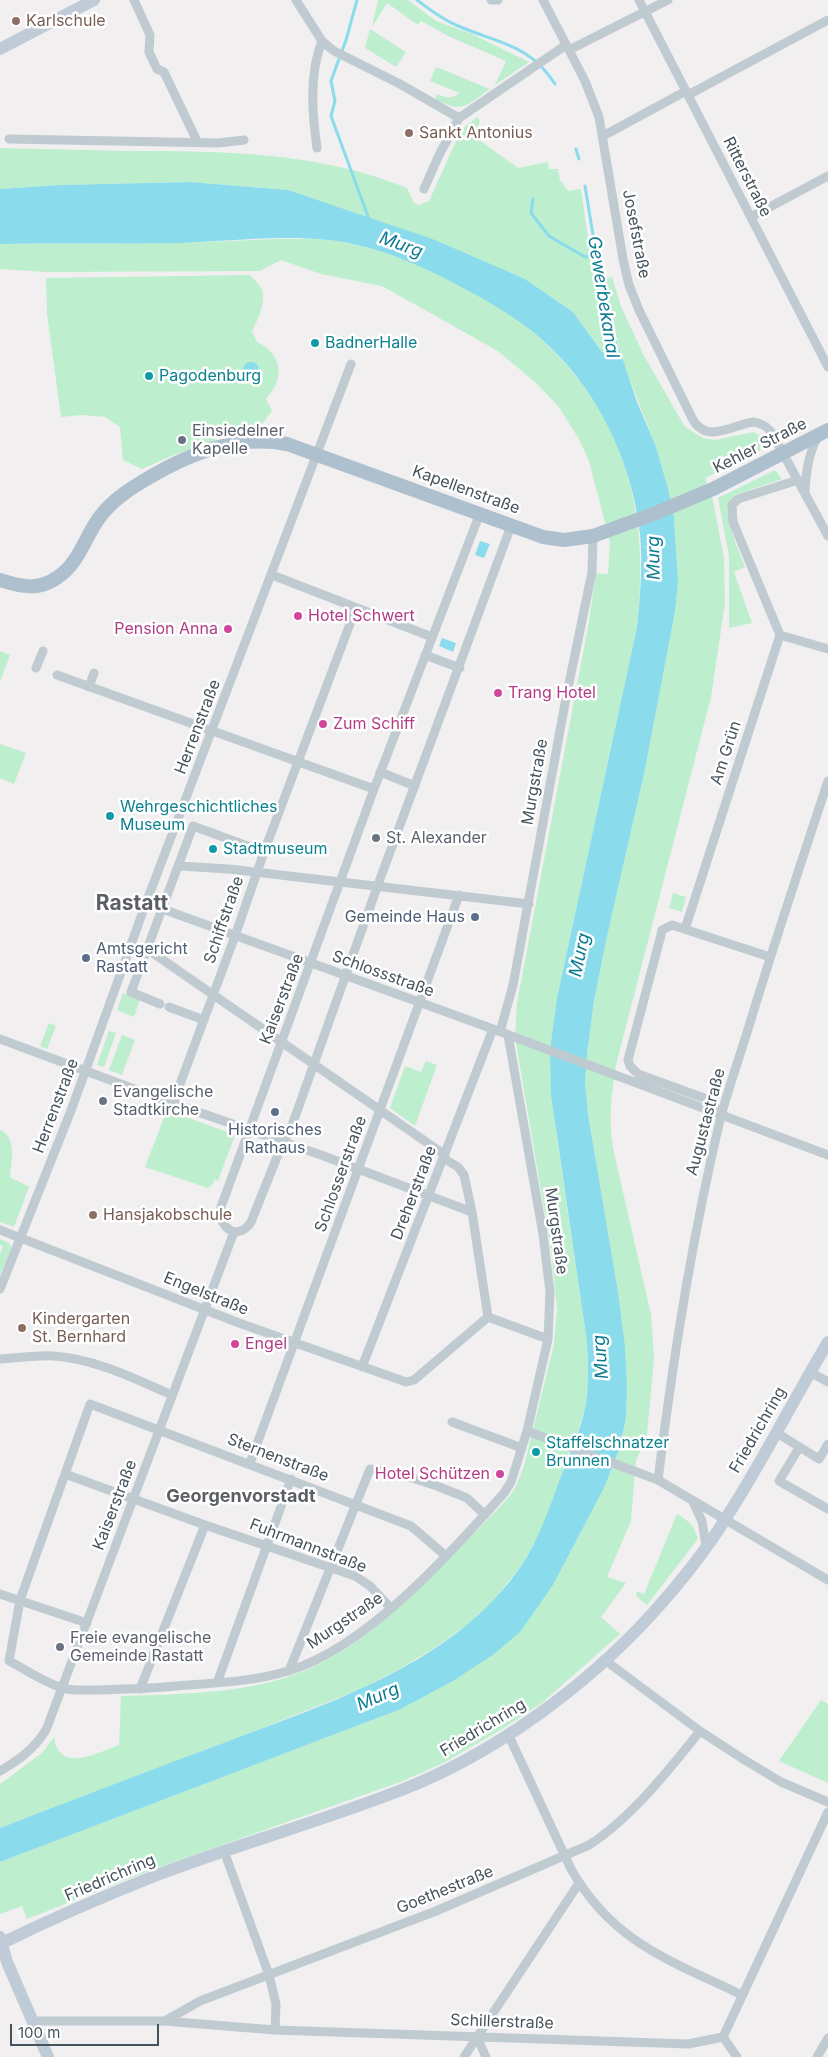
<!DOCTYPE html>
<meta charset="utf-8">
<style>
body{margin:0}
#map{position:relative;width:828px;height:2057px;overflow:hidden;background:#f1efef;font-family:Inter,sans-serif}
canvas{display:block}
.scale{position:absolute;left:10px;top:2024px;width:149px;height:22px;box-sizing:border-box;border:2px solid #47535c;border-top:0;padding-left:6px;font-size:15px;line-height:18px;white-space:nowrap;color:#47535c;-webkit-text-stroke:4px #fff;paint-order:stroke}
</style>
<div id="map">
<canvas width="828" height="2057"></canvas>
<div class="scale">100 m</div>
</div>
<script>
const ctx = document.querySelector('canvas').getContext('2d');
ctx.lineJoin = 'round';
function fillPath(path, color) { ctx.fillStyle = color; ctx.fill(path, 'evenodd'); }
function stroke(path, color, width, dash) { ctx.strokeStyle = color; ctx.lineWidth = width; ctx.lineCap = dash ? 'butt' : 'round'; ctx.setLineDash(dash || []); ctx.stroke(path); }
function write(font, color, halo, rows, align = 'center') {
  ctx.font = font + ' Inter,sans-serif'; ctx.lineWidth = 5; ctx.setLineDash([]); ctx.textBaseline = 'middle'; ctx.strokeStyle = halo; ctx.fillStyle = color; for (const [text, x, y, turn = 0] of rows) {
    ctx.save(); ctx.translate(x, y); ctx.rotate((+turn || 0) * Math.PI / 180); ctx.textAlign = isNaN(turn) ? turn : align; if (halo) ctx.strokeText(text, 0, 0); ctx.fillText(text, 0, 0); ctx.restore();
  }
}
const green = new Path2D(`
 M378,0h30l28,21 36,13 57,28 -34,23 11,-24 -56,-24 -29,-16 -3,4 -31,-22 -15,24z
 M370,29l36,23 -10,15 -31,-19z
 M436,67l54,22c-24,17 -27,25 -55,10l2,-5c9,4 15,5 23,-1l-30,-12z
 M477,117l3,4 -5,16 43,31 30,-6 1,7h9l2,11 8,11 13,-2 12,85 13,75 -4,3 -29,-40 -48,-33 -237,-89 -98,-8 -130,3 -60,4v-41c43,1 86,2 130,3 94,0 189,1 277,37l7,15 5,2 10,-4 32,-71z
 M276,239c18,0 36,-1 53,1 67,8 160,53 211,98 33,30 67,75 81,117 21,60 22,110 16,172l-80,371 -7,51 6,83 31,210 1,36 -3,30 -8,26 -34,94 -22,38 -28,35 -25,23 -35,25 -37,22 -33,17 -98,39 -265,101v-44l42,-31 12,-16c5,37 43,16 65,8l2,-49c62,-2 137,-2 194,-30 53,-26 94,-68 135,-109 20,-21 43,-41 61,-63 6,-8 9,-18 13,-28l30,-122 3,-35 -6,-59 -36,-213 2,-34 71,-376 8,-54 12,1 2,-32 -21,-81 -10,-22 -21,-33 -22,-23 -38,-32 -116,-65 -61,-12 -40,-14 -21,11 -214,1 -46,-3v-25l181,-1z
 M250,275c4,4 8,8 11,13 6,12 -3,32 -9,43l5,11c26,13 28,36 9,57l6,12 -10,13 -47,6v11l-39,13 -34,15 -19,-9 -3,-33 -15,-10 -23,-2 -21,2 -14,-103 -1,-36z
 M612,277l9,29 22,48 42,73 18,11 12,2 39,-8 8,5 1,6 -4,8 -54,27 8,23 11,57 1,45 -14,94 -95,368c-5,33 -8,55 -2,88l37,161 3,44 -7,76 -11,27 -5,60 -24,56 19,6 -25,34 19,17 -77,68 -41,27 -57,33 -42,19 -249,88 -127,50 -5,-13 -22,8v-52l401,-153 52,-28 84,-76 16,-20 52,-99 15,-39 6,-29 1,-30 -9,-96 -30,-178 -3,-32 2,-28 7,-53 12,-60 38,-167 31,-162 3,-30 -4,-65 -6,-29 -13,-44 -30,-76 -9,-32 -11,-58z
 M773,471h3l6,8 -47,16c-17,13 4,55 10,72l-11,5 18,51 -23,5v-72l-11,-58z
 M0,651l10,4 -10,27z
 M0,744l26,9 -12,31 -14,-6z
 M673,893l13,4 -4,15 -13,-4z
 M123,993l17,6 -6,18 -17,-7z
 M49,1023l7,3 -9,23 -7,-3z
 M109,1031l7,2 -12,34 -7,-2z
 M122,1035l13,5 -13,35 -13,-5z
 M426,1061l11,4 -22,61 -25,-18 15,-42 16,6z
 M167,1110l68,25 -17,46 -4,-2v4l-6,5 -63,-21z
 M0,1130c18,8 11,32 10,47l19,10 -15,40 -14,-5z
 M0,1239l9,4 3,5 -12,27v-21l3,-8 -3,-1z
 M677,1514c12,7 17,11 21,25l-51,66 -11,-9 1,-5 7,3z
 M821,1700l7,4v79l-49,-22z`);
const water = new Path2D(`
 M190,182l98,8 147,50 90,39 48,33 29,40 4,1 1,-4 -13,-75 11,-1 10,63 22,66 18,42 13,44 6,29 4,65 -3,30 -31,162 -38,167 -12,60 -7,53 -2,28 3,32 30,178 7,55 2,41 -1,30 -6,29 -15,39 -52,99 -33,47 -26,22 -41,27 -52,28 -401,153v-34c75,-29 150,-58 226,-86 105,-40 228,-78 295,-176 18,-27 28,-57 39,-87 9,-23 20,-47 25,-71 4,-21 3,-44 2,-66l-36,-247 -1,-46 7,-51 80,-371c3,-31 6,-62 3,-93 -8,-74 -44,-148 -101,-197 -22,-19 -48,-34 -74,-48 -42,-23 -89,-44 -137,-49 -48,-5 -98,1 -146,3 -61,1 -121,0 -182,1v-55l60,-4z
 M243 370a8 8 0 1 1 16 0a8 8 0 1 1-16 0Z
 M480,541l10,3 -6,14 -9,-3z
 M442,638l14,5 -3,9 -14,-6z`);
const stream = new Path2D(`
 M357,0l-11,40 -15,41 4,20 -4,15 38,103
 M417,0c12,9 25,19 39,25 40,18 73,18 99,59
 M576,149l3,10
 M585,186l15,91
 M533,199l-2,14 18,23 36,21 11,-3`);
const street = new Path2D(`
 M134,0l16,35 -1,17 8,17 7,3 33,69
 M296,0l26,41 12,10 66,33 59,34
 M491,0h7
 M543,0l42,81 14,36 24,142 6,26 10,25 54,110c15,24 39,5 60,2 9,1 13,4 19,11l56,103
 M639,0l189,367
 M569,50l99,-50
 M688,95l140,-75
 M603,136l83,-45
 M9,139l210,4 25,-3
 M317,148c-5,-35 -8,-74 5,-107
 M424,189l15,-34 20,-37 107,-73
 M751,217l77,-41
 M805,493c1,-21 3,-38 13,-57
 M480,513l-106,276 -153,418c-4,21 17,35 30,15l32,-80 7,-11 90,-252 131,-353
 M272,575l160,62
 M780,635l48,14
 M425,655l35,13
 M36,668l7,-17
 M57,675l317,114
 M89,687l5,-14
 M380,772l35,14
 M179,866l50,3 300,35
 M146,903l347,126 335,126
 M685,929l95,-294 -47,-113 -1,-17 6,-6 60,-19
 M147,949l298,206
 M160,1004l-29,-12 62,-166 71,26
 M169,1007l35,13
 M500,1032l13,-47 53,-287 26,-126 1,-36
 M0,1039l161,60 160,56 151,57
 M173,1103l62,-167 29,-84 92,-244
 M718,1110l-14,-12 -66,-24 -8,-8 -2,-6 33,-125 1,-5 10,-5 98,32
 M0,1230l239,93 167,59 8,-2 74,-63 -16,-105 -8,-37 -6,-8 -15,-9
 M0,1289l72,-181 74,-205 205,-539
 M488,1317l60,22
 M0,1359c18,-1 37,-4 54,-3 42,3 81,23 118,39
 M362,1367l131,-338
 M810,1372l18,10
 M452,1422l70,26
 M527,1431l131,49 170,100
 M777,1433l42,26 9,-15
 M799,1448l-20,33 49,28
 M250,1463l209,-568
 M65,1474l140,51 150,51 15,10 21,22
 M658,1480c15,-122 34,-244 63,-364 8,-30 19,-60 28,-90 25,-82 52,-163 79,-245
 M692,1500l10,21 4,25
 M446,1556l-35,-30 -321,-122 -70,196 -11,61c16,8 36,22 54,27 8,3 20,2 30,2 28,-1 55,-1 83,-4 37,-3 76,-4 112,-15 78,-23 163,-118 216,-178l7,-11 16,-51 21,-92 2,-47 -7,-58 -35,-199
 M0,1594l87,29
 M606,1661l94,70 43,28 38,23 47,20
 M289,1671l81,-202 33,6 34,11 30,12 18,17
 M217,1683l74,-204
 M140,1689l65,-164
 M508,1734l63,135c42,74 99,91 171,126
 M0,1771c19,-11 34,-22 46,-41l188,-498
 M224,1851l45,124 7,29 -1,26
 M32,2021h132l111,9 413,14 35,-7 105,-225
 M165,2021l35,-20 236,-90 153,-66c42,-27 80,-75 111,-114
 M477,2037l9,20
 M723,2037l14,20
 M464,2057l115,-174
 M817,2057l11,-19`);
const secondary = new Path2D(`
 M0,49l94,-49
 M0,1937l7,25 41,95
 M0,1944c51,-25 104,-48 157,-69 81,-31 166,-54 247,-86 91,-36 181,-102 247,-174 27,-30 54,-63 75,-97 37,-57 67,-118 102,-176`);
const primary = new Path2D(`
 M0,580c21,7 39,11 58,-3 21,-14 27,-40 41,-59 13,-18 32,-30 51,-41 43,-25 87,-42 137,-33l256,93 21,3 29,-4 63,-23 57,-24 115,-59`);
const markers = [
 [16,21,5,"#8d6e63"],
 [409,133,5,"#8d6e63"],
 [315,343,5,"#0f9aa8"],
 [149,376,5,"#0f9aa8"],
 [182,440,5,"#6b7280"],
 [298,616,5,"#d1479c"],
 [228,629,5,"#d1479c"],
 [498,693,5,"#d1479c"],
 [323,724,5,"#d1479c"],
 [110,816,5,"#0f9aa8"],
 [376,838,5,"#6b7280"],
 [213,849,5,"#0f9aa8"],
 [475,917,5,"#5c6f8a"],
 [86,958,5,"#5c6f8a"],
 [103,1101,5,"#6b7280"],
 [275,1112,5,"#5c6f8a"],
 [93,1215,5,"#8d6e63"],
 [22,1328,5,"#8d6e63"],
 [235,1344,5,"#d1479c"],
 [536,1452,5,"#0f9aa8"],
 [500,1474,5,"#d1479c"],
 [60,1647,5,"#6b7280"]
];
const educationNames = [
 ["Karlschule",26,21],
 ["Sankt Antonius",419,133],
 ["Hansjakobschule",103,1215],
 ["Kindergarten",32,1319],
 ["St. Bernhard",32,1337]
];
const streetNames = [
 ["Ritterstraße",747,177,63],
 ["Josefstraße",636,234,79],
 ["Kehler Straße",760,446,-27],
 ["Kapellenstraße",466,490,20],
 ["Herrenstraße",198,727,-69],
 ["Am Grün",726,753,-72],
 ["Murgstraße",535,782,-80],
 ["Schiffstraße",224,920,-71],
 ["Schlossstraße",383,974,20],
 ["Kaiserstraße",282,999,-69],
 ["Herrenstraße",56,1106,-69],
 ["Augustastraße",706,1122,-75],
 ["Schlosserstraße",341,1174,-70],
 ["Dreherstraße",414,1193,-69],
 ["Murgstraße",556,1231,82],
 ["Engelstraße",206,1294,22],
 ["Friedrichring",758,1430,-60],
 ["Sternenstraße",278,1458,21],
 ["Kaiserstraße",115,1505,-69],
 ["Fuhrmannstraße",308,1546,21],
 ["Murgstraße",345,1621,-34],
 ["Friedrichring",483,1728,-31],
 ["Friedrichring",110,1878,-23],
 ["Goethestraße",445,1890,-22],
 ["Schillerstraße",502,2022,2]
];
const cultureNames = [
 ["BadnerHalle",325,343],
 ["Pagodenburg",159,376],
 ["Wehrgeschichtliches",120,807],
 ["Museum",120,825],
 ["Stadtmuseum",223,849],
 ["Staffelschnatzer",546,1443],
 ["Brunnen",546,1461]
];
const worshipNames = [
 ["Einsiedelner",192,431],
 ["Kapelle",192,449],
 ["St. Alexander",386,838],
 ["Evangelische",113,1092],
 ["Stadtkirche",113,1110],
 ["Freie evangelische",70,1638],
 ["Gemeinde Rastatt",70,1656]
];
const hotelNames = [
 ["Hotel Schwert",308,616],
 ["Pension Anna",218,629,"right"],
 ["Trang Hotel",508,693],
 ["Zum Schiff",333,724],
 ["Engel",245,1344],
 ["Hotel Schützen",490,1474,"right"]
];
const serviceNames = [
 ["Gemeinde Haus",465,917],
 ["Amtsgericht",96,949,"left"],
 ["Rastatt",96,967,"left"],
 ["Historisches",275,1130,"center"],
 ["Rathaus",275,1148,"center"]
];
const waterNames = [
 ["Murg",401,245,20],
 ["Gewerbekanal",603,297,81],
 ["Murg",654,558,-91],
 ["Murg",580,955,-78],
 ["Murg",601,1357,-94],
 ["Murg",378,1697,-24]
];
const neighbourhoodNames = [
 ["Georgenvorstadt",241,1497]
];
const districtNames = [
 ["Rastatt",132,904]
];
fillPath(green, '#bdefce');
fillPath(water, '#8adcec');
stroke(stream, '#8adcec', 3);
stroke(street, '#bfcad1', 9);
stroke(secondary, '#bfcbd6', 12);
stroke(primary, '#aebfce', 14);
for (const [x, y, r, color] of markers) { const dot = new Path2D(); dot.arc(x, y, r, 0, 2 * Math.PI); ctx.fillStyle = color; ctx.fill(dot); stroke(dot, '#fff', 2); }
write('16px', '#785e54', '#fff', educationNames, 'left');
write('16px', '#47535c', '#fff', streetNames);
write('16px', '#0d838f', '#fff', cultureNames, 'left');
write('16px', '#5b616d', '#fff', worshipNames, 'left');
write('16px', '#b23c85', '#fff', hotelNames, 'left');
write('16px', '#4e5e75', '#fff', serviceNames, 'right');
write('italic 18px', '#0d7c93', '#fff', waterNames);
write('bold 18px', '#5b5f64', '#fff', neighbourhoodNames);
write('bold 21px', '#5b5f64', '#fff', districtNames);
</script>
